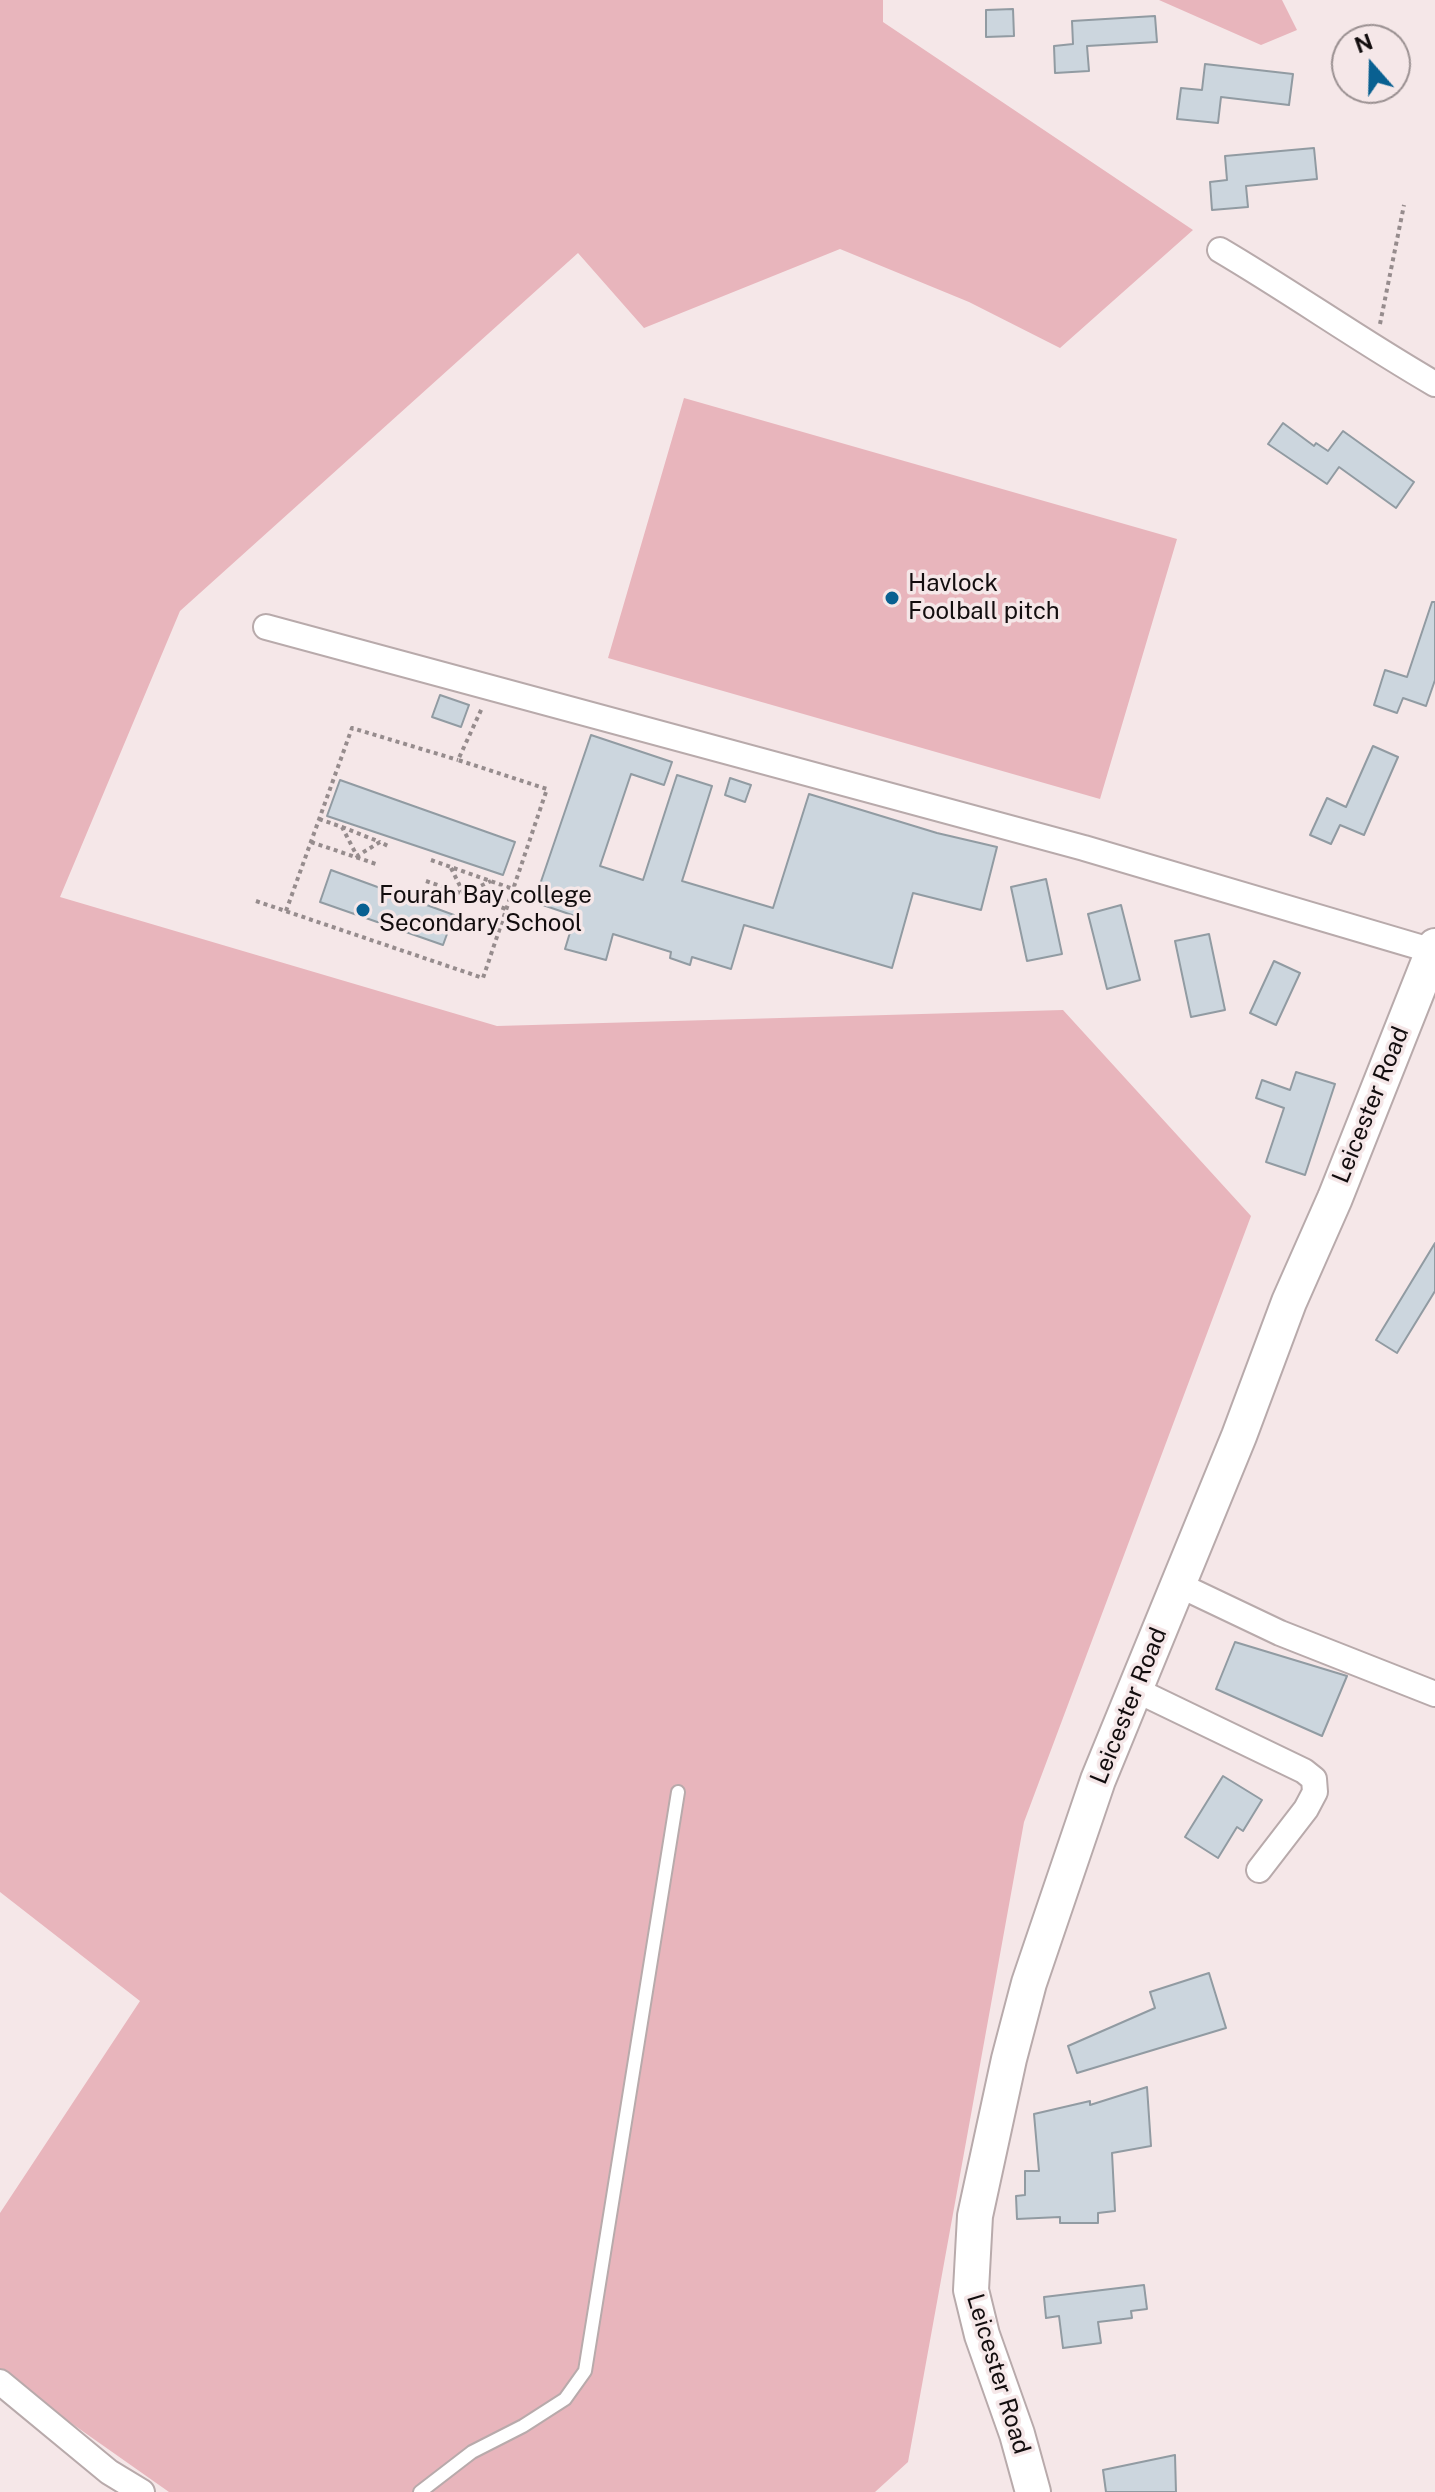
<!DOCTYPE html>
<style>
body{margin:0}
#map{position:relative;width:1435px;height:2492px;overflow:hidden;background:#f5e7e8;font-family:"Public Sans",sans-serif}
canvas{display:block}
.north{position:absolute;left:1331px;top:24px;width:80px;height:80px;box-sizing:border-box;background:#f5e7e8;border:2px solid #9a9091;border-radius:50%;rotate:340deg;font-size:22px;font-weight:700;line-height:32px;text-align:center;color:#120d0e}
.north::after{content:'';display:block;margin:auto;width:28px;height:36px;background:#096091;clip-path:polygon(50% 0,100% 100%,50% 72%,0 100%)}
</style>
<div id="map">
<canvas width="1435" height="2492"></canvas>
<div class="north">N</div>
</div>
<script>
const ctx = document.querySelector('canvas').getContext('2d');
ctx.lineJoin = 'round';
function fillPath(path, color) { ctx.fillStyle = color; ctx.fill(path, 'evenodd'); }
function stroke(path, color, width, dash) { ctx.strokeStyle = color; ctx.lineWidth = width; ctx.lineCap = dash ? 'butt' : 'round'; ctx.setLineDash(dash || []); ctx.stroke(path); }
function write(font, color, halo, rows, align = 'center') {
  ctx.font = font + ' "Public Sans",sans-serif'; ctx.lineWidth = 7; ctx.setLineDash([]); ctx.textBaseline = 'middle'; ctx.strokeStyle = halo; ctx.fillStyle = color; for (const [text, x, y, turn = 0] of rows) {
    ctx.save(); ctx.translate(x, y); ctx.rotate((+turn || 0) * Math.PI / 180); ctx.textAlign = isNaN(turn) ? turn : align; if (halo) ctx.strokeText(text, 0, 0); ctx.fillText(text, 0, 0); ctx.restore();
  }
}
const green = new Path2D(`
 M0,0h883v22l310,208 -133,118 -91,-46 -129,-53 -196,79 -66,-75 -398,358 -120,286 437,129 566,-16 188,206 -227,606 -116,640 -33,30h-706l-169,-119v-160l140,-212 -140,-109z
 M1159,0h123l15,30 -36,15z
 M684,398l493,141 -77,260 -492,-141z`);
const building = new Path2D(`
 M1013,9l1,27 -28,1v-27z
 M1155,16l2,26 -70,4 2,25 -34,2 -1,-27 19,-2 -1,-23z
 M1205,64l88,10 -4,31 -68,-8 -3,26 -41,-4 4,-31 21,2z
 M1314,148l3,31 -71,7 2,21 -36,3 -2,-28 17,-2 -2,-24z
 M1283,423l31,23 2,-3 12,8 15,-20 71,51 -18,26 -57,-41 -12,17 -59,-40z
 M1432,602h3v78l-9,26 -23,-8 -6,15 -23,-8 11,-35 22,7z
 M440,695l29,10 -8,22 -29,-10z
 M591,735l81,27 -8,23 -33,-11 -31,92 43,14 34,-105 35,11 -30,95 91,27 36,-114 128,39 60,14 -16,63 -68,-17 -21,75 -148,-43 -13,44 -39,-12 -2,8 -20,-7 1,-6 -58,-18 -7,26 -41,-11 10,-33 -41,-14z
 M1373,746l25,11 -34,78 -24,-10 -9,19 -21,-9 17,-37 19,9z
 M730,778l21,7 -6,17 -20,-7z
 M340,780l175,62 -12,33 -176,-59z
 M331,870l123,45 -11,30 -123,-43z
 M1046,879l16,75 -35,7 -16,-74z
 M1121,905l19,75 -33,9 -19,-75z
 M1209,934l16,76 -34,7 -16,-76z
 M1274,961l26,12 -24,52 -26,-12z
 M1296,1072l39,12 -30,91 -39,-13 18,-54 -28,-10 6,-18 28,10z
 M1435,1243v48l-38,62 -21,-13z
 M1235,1642l112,34 -25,60 -106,-47z
 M1223,1776l39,24 -19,31 -6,-4 -19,31 -33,-21z
 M1209,1973l17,55 -149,45 -9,-27 87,-38 -5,-16z
 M1147,2087l4,59 -39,7 3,58 -17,2v10h-38v-6l-43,2 -1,-23 9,-1v-24h14l-5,-57 56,-13v4z
 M1144,2285l3,24 -16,2 1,7 -34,4 3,21 -38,5 -4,-32 -13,2 -2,-21z
 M1175,2455l1,37h-70l-3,-22z`);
const path = new Path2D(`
 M1380,324l24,-119
 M319,819l23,8 15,29 23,-14 8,4
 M342,827l38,15
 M311,842l68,23
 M431,860l82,29
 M451,868l13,26 27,-13
 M426,881l80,28
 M256,901l227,77 64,-189 -89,-29 24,-52
 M286,911l66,-183 106,32`);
const lane = new Path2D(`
 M420,2492l52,-40 51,-26 42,-27 20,-28 93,-579`);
const street = new Path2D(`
 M1220,250c73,43 142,92 215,134
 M266,627l818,221 349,103
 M1177,1584l103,49 155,61
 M1136,1690l168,81 10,8 1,13 -9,17 -47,61
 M0,2382l109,90 33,20`);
const secondary = new Path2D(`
 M1033,2492l-16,-58 -35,-99 -11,-45 4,-74 34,-157 20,-76 69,-203 141,-344 50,-134 46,-104 100,-252`);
const markers = [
 [892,598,8,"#096091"],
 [363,910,8,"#096091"]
];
const poiNames = [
 ["Havlock",908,584],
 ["Foolball pitch",908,612],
 ["Fourah Bay college",379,896],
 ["Secondary School",379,924]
];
const streetNames = [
 ["Leicester Road",1371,1105,-68],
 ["Leicester Road",1129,1706,-68],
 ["Leicester Road",998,2374,73]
];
fillPath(green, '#e8b5bc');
fillPath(building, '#ccd6de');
stroke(building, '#919ba2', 2);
stroke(lane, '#b8aaab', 16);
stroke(street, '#b8aaab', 28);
stroke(secondary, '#b8aaab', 38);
stroke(path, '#968c8d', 4, [4, 4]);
stroke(lane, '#fff', 12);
stroke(street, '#fff', 24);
stroke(secondary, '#fff', 34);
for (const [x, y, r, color] of markers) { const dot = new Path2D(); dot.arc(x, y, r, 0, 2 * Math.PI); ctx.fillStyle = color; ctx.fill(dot); stroke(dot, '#f5e7e8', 3); }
write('24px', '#120d0e', '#f5e7e8', poiNames, 'left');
write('24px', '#120d0e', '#f5e7e8', streetNames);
</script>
